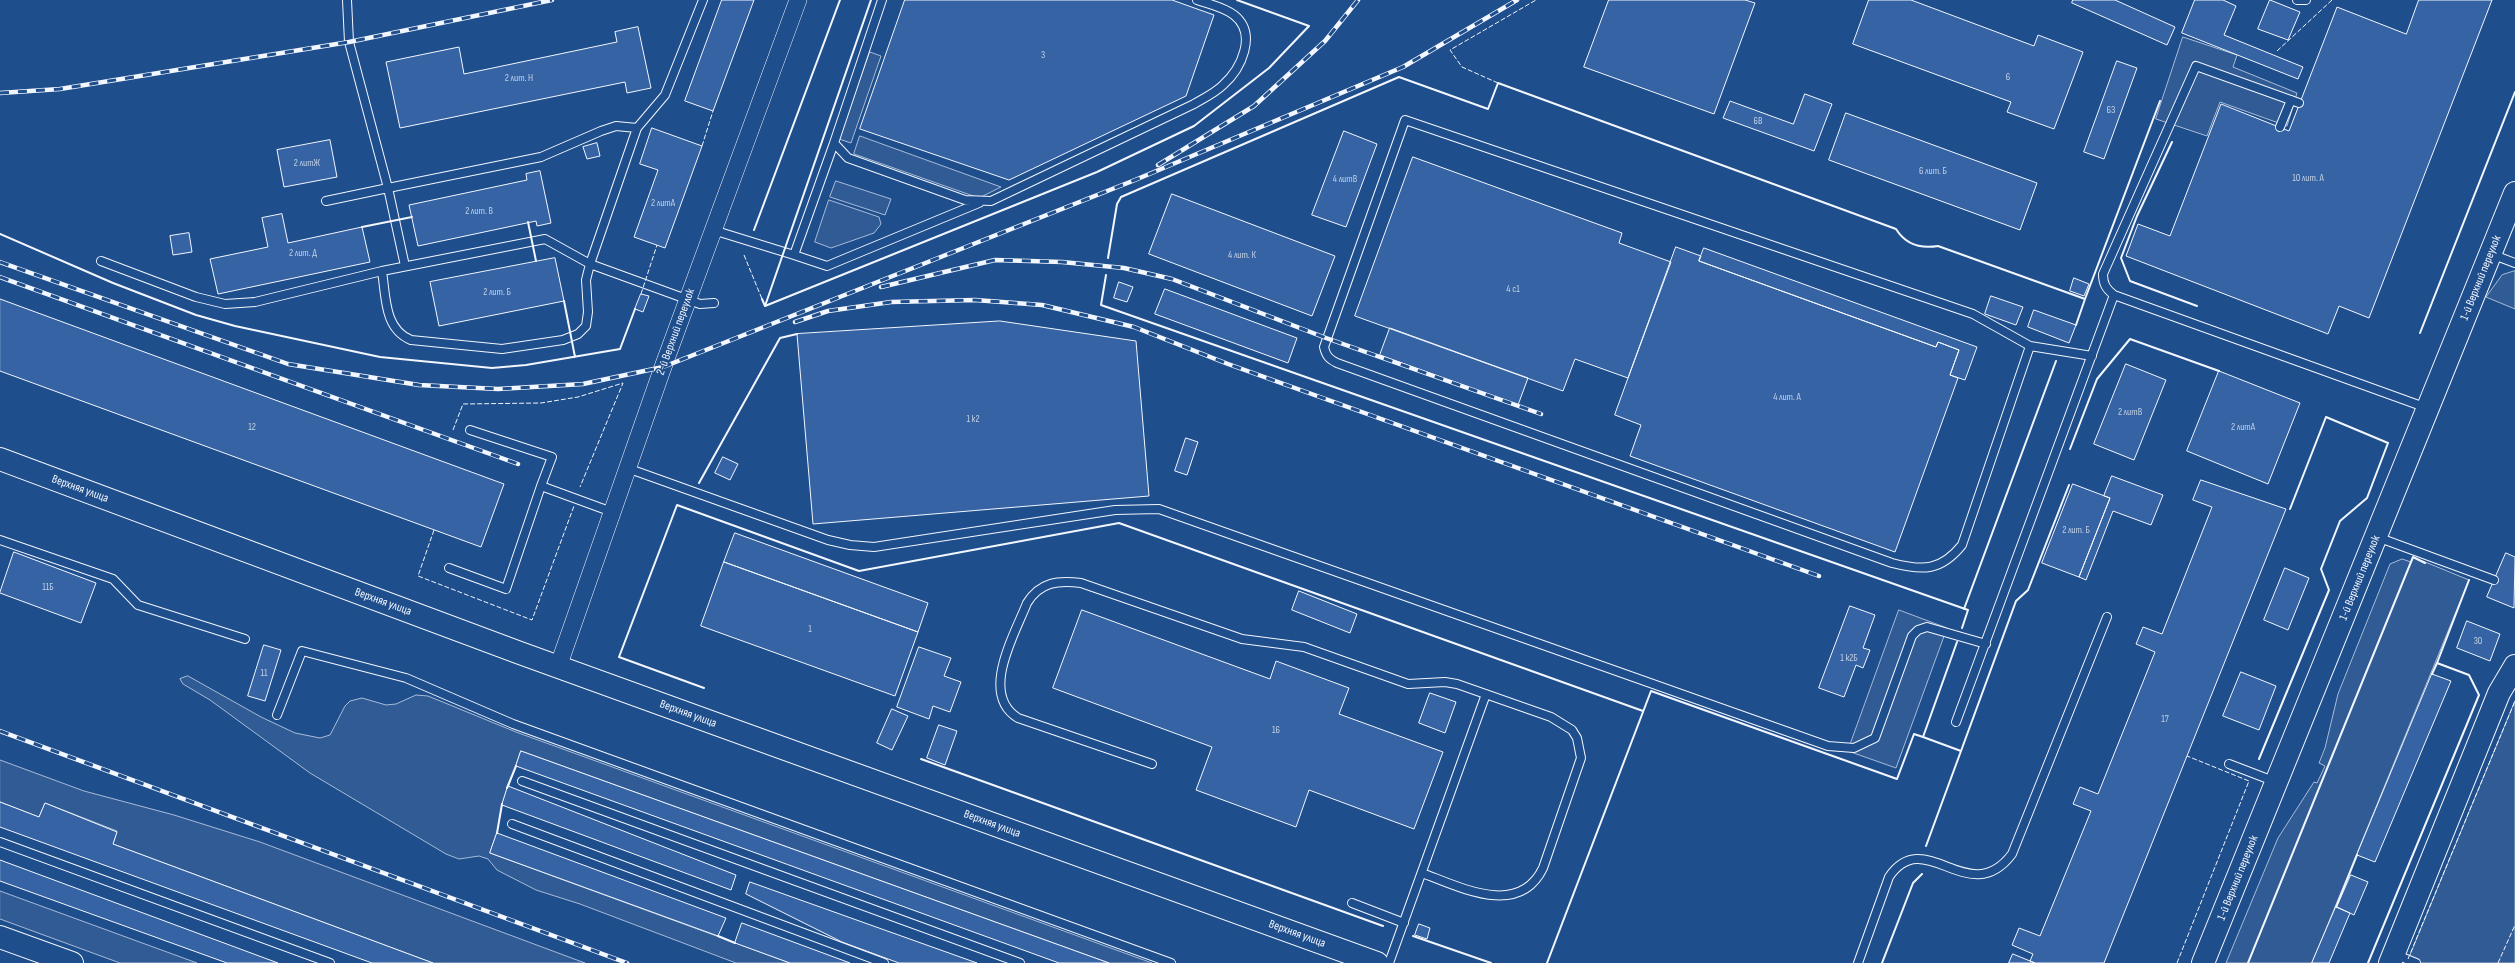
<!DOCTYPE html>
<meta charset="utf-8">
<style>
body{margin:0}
canvas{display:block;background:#1f4e8c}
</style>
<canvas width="2515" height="963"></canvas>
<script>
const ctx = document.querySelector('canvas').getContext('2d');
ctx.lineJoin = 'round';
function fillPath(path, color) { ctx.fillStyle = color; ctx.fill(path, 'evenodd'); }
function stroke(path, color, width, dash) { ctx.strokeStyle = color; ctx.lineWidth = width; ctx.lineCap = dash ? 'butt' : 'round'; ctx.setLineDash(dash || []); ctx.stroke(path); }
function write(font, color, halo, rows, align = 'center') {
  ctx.font = font + ' "Sofia Sans Condensed",sans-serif'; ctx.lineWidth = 3; ctx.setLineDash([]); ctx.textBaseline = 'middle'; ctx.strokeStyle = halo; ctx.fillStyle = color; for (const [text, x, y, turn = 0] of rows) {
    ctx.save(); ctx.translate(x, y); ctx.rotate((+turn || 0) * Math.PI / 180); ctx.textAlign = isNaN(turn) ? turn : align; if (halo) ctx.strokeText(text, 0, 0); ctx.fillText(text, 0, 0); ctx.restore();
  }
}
const built = new Path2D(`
 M2183,37l54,18 -4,12 64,26 -10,33 -67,-24 -13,34 -51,-17z
 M870,52l11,4 -30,87 -12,-4z
 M860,136l141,51 -22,11 -125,-44z
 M836,181l55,18 -6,16 -55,-18z
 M829,200l50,17 2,7 -7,9 -43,15 -16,-6z
 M2515,271v38l-29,-12 16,-22z
 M2413,557l56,23 -157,383h-86l52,-125 36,-56 3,1 8,-17 -6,-3 6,-15 13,-54 52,-130 12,-5 9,3z
 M1899,610l48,18 -51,140 -48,-17z
 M188,676l73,41 34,16 25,5 10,-3 15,-29 5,-5 12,-3 24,7 10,-1 20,-9 12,1 88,36 636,231h-43l-588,-212 -19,54 -5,28 -7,20 300,110h-54l-156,-59 -44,-14 -39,-20 -9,-11 -9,-3 -20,3 -13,-5 -136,-81 -100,-73 -27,-16 -3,-5z
 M2515,701v262h-108z
 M0,760l84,31 90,24 86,27 325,121h-152l-320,-119 4,-13 -72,-28 -6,14 -39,-15z
 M0,891l197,72h-77l-120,-44z`);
const building = new Path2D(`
 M722,0h32l-41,111 -28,-10z
 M905,0h267l42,15 -28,81 -177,84 -149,-51z
 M1609,0h136l10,3 -41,111 -130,-47z
 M1869,0h42l123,46 4,-11 45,17 -29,77 -47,-17 4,-10 -158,-58z
 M2073,0h42l60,27 -8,18 -95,-42z
 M2195,0h28l13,6 -12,29 79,32 -5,12 -116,-46z
 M2270,0l30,12 -12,28 -30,-11z
 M2419,0h73l-123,318 -30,-12 -11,28 -202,-78 12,-32 32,12 51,-132 68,27 48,-124 69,27z
 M638,27l13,61 -24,5 -2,-11 -225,46 -14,-66 73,-15 5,27 153,-32 -2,-10z
 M2117,61l20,7 -33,91 -20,-7z
 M1805,94l27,10 -18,47 -91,-33 7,-17 63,23z
 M1846,113l191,70 -17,47 -191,-70z
 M652,128l50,18 -37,102 -31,-11 24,-67 -18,-6z
 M1344,131l33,13 -31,83 -34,-12z
 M330,140l7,37 -53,10 -7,-37z
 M597,143l3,13 -13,3 -4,-12z
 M1413,157l209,76 -3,10 52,19 -43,116 -53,-19 -12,32 -208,-75z
 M540,171l11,52 -14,3 -1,-5 -118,25 -9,-41 118,-25 -1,-6z
 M1172,194l163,62 -23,60 -163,-62z
 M282,214l6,29 74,-16 8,35 -152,32 -8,-35 58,-12 -6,-29z
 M189,233l3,19 -19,3 -3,-19z
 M1676,247l25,9 -2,5 237,86 2,-5 21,8 -9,25 8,3 -63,174 -265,-96 11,-31 -26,-10z
 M1704,248l273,99 -12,33 -15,-5 9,-25 -21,-8 -2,5 -237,-86z
 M555,258l9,43 -125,25 -9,-44z
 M2074,278l15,6 -5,12 -14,-5z
 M1119,282l14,5 -6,15 -13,-4z
 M1165,289l132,49 -9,25 -133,-49z
 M641,294l8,2 -6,16 -8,-3z
 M1991,296l32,11 -7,18 -31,-11z
 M0,299l504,185 -23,63 -481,-176z
 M2034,310l42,15 -7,18 -41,-16z
 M1000,321l136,20 13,155 -336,28 -16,-190z
 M1390,328l138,50 -10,27 -138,-50z
 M2126,364l40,16 -32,80 -40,-16z
 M2219,371l81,32 -32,81 -81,-33z
 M1186,438l12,4 -11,33 -12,-4z
 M723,457l15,7 -8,16 -15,-7z
 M2112,476l51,19 -12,30 -38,-14 -27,69 -7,-3 31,-79 -6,-2z
 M2201,480l85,29 -182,454h-69l-5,-2 3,-7 -21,-9 7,-17 21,8 51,-125 -18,-7 7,-17 18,7 57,-142 -19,-8 7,-17 19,7 50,-127 -19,-7z
 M2073,484l37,14 -31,79 -37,-14z
 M735,533l193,70 -10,29 -194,-70z
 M14,552l82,31 -15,40 -81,-30z
 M2506,553l9,4 -1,51 -27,-11z
 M724,562l194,70 -23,64 -194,-70z
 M2285,568l24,10 -21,52 -24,-10z
 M1299,591l58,23 -7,19 -58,-23z
 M1850,606l25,9 -12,33 7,2 -7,18 -7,-3 -12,32 -25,-9z
 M1082,610l188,69 6,-18 73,27 -10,26 104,38 -29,77 -105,-39 -13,37 -100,-37 16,-43 -159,-59z
 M2467,621l33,13 -10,27 -33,-13z
 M264,645l17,5 -16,51 -17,-5z
 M919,647l32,11 -7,18 17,6 -11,30 -17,-6 -4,13 -32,-12z
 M2241,672l35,14 -17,44 -36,-14z
 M2432,674l19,7 -76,181 -18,-7z
 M1430,693l26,9 -11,31 -26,-10z
 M892,709l16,7 -16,34 -15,-7z
 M939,725l18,6 -12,34 -18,-7z
 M521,751l588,212h-50l-543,-197z
 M508,786l228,89 -5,15 -229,-85z
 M0,802l39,15 6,-14 72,29 -4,12 320,119h-61l-372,-136z
 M497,833l229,85 -8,18 -228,-83z
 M0,860l278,103h-51l-227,-82z
 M2351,875l17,7 -14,33 -17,-8z
 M750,882l227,81h-78l-57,-21 -96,-48z
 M2336,907l14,6 -21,50h-17z
 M742,923l108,40h-60l-55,-20z
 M1419,924l11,4 -3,11 -12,-4z
 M2013,954l17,7 5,2h-26z`);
const lane = new Path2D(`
 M347,0l2,42 39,146 153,-31 60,-26 15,-5 21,2 -47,136 -4,16 2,32 -2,14 -8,8 -15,6 -61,9 -91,-9c-27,-11 -25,-43 -29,-69l163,-32 45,25 110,40 14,-1
 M882,0l-48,143 14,15 117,42 26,1 203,-97c10,-6 21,-11 29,-19 18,-16 35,-51 11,-70 -10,-8 -25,-11 -37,-15
 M2297,0h9
 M2299,103l-103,-37 -93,208c0,10 3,15 11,21l313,113
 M2280,127l11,-27
 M637,128l28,-33 38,-95
 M326,201l62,-13 17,78
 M713,230l81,25 40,-112
 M2491,254l24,9
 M794,255l33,11 152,-63
 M101,261l95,36 29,7 30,-2 127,-31
 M2030,346l-68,199c-21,26 -39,26 -70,18l-555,-200c-8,-4 -11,-7 -13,-16l81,-227 568,194 57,32 62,10
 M470,430l82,27 -11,29
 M627,468l201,72 22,5 24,2 241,-37 44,-1 669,237 26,2 21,-10 37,-102 6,-6 9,-3 59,17
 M2377,537l117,43
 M0,540l113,39 25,26 107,34
 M449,568l57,21 35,-103 71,26
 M277,715l25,-64 104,27 107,46 658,239
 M1956,722l158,-427
 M1152,764l-134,-46c-39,-24 -3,-84 9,-115 13,-21 31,-23 54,-20l161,56 62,8 104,37 37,-2 12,2 94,33 21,13 5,8 4,20 -38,110c-24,50 -83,19 -121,5
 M2229,764l47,18
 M522,781l498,182
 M512,824l372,139
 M0,842l330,121
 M1352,903l52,20
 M2394,954l22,9
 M1389,963l97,-269
 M1858,963l31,-86c36,-53 80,34 123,-23l95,-237`);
const street = new Path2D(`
 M558,667l105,-300 135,-367`);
const secondary = new Path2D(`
 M0,459l520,194 857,310
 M0,937l72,26
 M2203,963l312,-770
 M2390,963l109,-270 16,-27`);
const rail = new Path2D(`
 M0,93l60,-4 289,-47 203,-42
 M1158,165l96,-59 71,-65 33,-41
 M0,262l288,102 131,21 79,4 85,-5 80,-17 472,-187 268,-113 114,-67
 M0,277l518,187
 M881,287l114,-27 67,2 62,6 48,11 154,59 215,76
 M795,322l33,-11 63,-9 84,-2 67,5 92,22 94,37 591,212
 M0,731l627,232`);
const fence = new Path2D(`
 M2277,51l55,-51
 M1498,83l-36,-16 -12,-17 86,-50
 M702,146l11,-35
 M744,255l18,44
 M641,294l16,-49
 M453,430l10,-26 78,-1 37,-6 45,-14 -43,104
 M434,530l-16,46 114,44 42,-114
 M2408,959l107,-258
 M2177,963l72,-182 -62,-25
 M2498,963l17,-38`);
const wall = new Path2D(`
 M2172,142l-35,74 -16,42 9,23 67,25
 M528,222l8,39
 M362,227l50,-10
 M754,230l86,-230
 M0,234l113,49 83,32 39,11 145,31 112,11 34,-3 94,-16 15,-40
 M1108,258l9,-54 4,-7 278,-120 89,32 10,-26 398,146c10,16 24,20 42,17l147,53 75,-198
 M1106,275l-5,30 867,305 -6,18
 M762,299l3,7 332,-134 97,-46 75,-58 40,-42 -72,-26
 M564,301l11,56
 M765,306l106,-306
 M2076,325l9,-26
 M2420,333l95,-241
 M2070,449l27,-70 33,-40 89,32
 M699,483l81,-145 17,-4
 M1964,609l92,-248
 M2437,663l32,-83
 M704,688l-85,-31 58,-152 182,66 260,-48 524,188
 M1923,737l38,14 -35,95
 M1961,751l55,-150 12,-11 41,-105
 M921,759l462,167
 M2259,759l70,-169 -8,-21 19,-48 27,-23 21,-55 -62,-26 -36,92
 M507,788l9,-22
 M497,833l5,-29
 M2336,907l21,-52
 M718,936l17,7
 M1413,936l78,27
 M1547,963l104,-272 246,88 17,-45 9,3 34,-95
 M1882,963l31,-80 9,-9
 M2248,963l165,-406 12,6
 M2368,963l111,-268 -10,-20 -32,-12 -5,11`);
const numberNames = [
 ["3",1043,55],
 ["6",2008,77],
 ["2 лит. Н",519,78],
 ["6З",2111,110],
 ["6В",1758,121],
 ["2 литЖ",307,163],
 ["6 лит. Б",1933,171],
 ["10 лит. А",2308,178],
 ["4 литВ",1345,179],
 ["2 литА",663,203],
 ["2 лит. В",479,211],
 ["2 лит. Д",303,253],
 ["4 лит. К",1242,255],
 ["4 с1",1513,289],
 ["2 лит. Б",497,292],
 ["4 лит. А",1787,397],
 ["2 литВ",2130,412],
 ["1 к2",973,419],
 ["12",252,427],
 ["2 литА",2243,427],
 ["2 лит. Б",2076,530],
 ["11Б",48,587],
 ["1",810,629],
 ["30",2478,641],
 ["1 к2Б",1849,658],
 ["11",264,673],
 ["17",2165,719],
 ["16",1276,730]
];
const streetNames = [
 ["1-й Верхний переулок",2481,278,-68],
 ["2-й Верхний переулок",676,332,-70],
 ["Верхняя улица",80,489,20],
 ["1-й Верхний переулок",2360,578,-68],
 ["Верхняя улица",383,602,20],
 ["Верхняя улица",688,714,20],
 ["Верхняя улица",992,824,20],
 ["1-й Верхний переулок",2238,878,-68],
 ["Верхняя улица",1297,934,20]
];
fillPath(built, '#305b95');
stroke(built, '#a8bbd7', 1);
fillPath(building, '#3563a3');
stroke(building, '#f2f6ff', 1);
stroke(lane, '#f2f6ff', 10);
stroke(street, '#f2f6ff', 18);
stroke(secondary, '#f2f6ff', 24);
stroke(lane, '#1f4e8c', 8);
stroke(street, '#1f4e8c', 17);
stroke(secondary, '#1f4e8c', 22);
stroke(rail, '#f2f6ff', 4.5);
stroke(rail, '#1f4e8c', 3, [9]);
stroke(fence, '#f2f6ff', 1, [5, 2]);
stroke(wall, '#f2f6ff', 2);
write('10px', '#c3d1e8', null, numberNames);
write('12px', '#f2f6ff', '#1f4e8c', streetNames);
</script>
